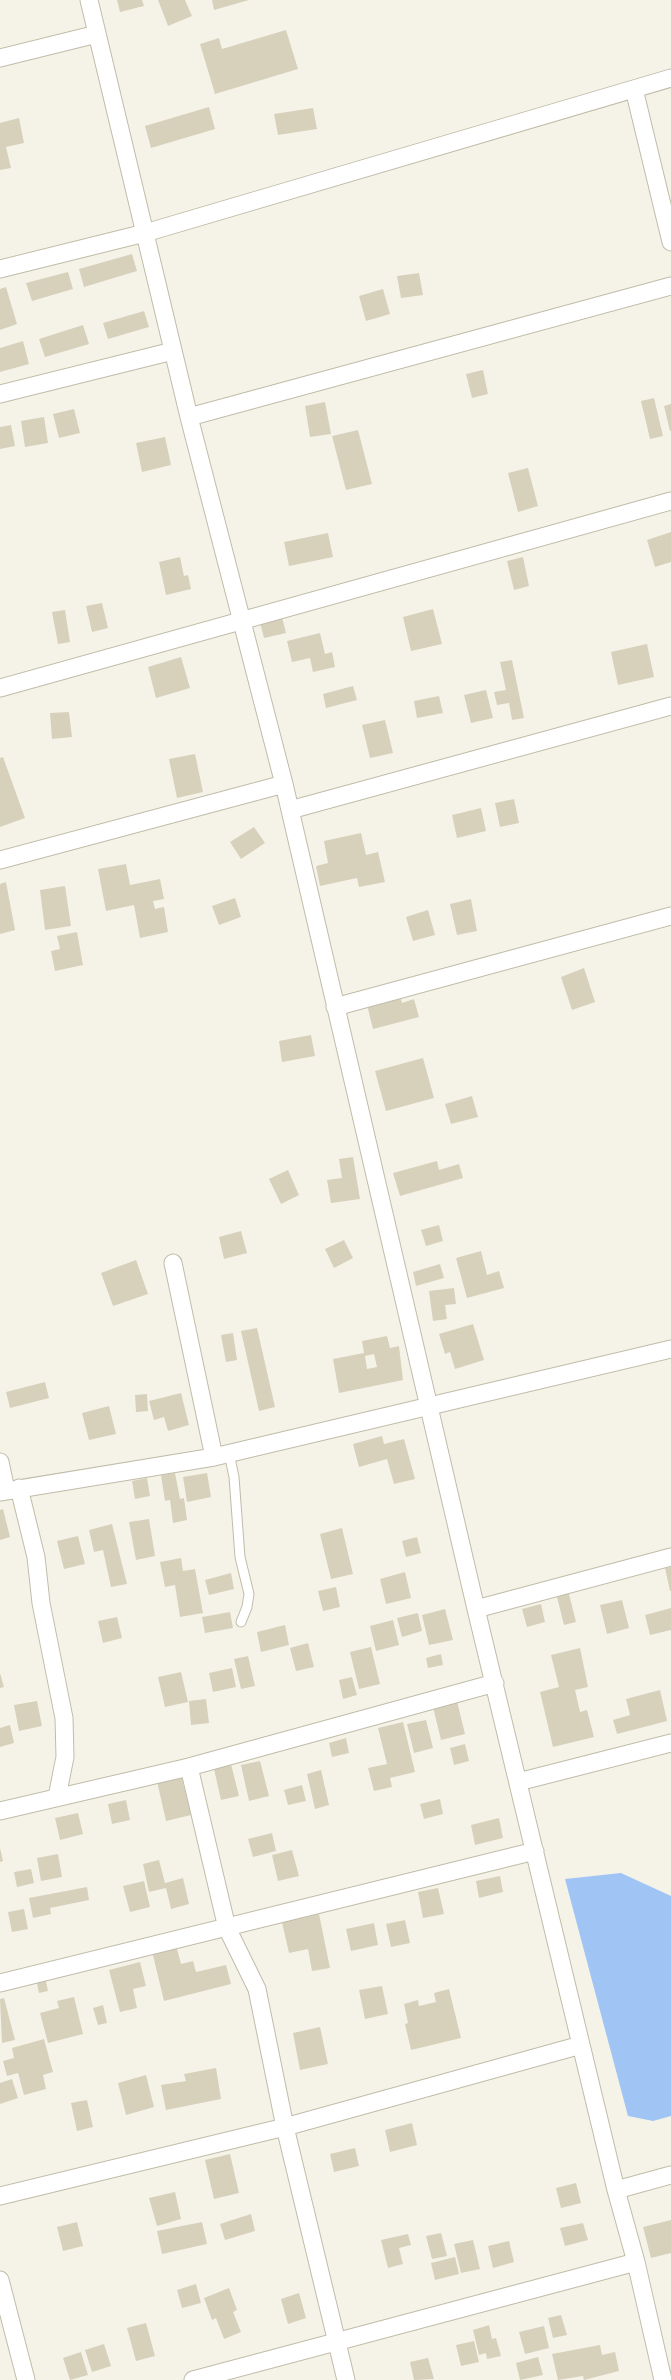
<!DOCTYPE html>
<style>
body{margin:0}
canvas{display:block;background:#f5f3e8}
</style>
<canvas width="671" height="2380"></canvas>
<script>
const ctx = document.querySelector('canvas').getContext('2d');
ctx.lineJoin = 'round';
function fillPath(path, color) { ctx.fillStyle = color; ctx.fill(path, 'evenodd'); }
function stroke(path, color, width, dash) { ctx.strokeStyle = color; ctx.lineWidth = width; ctx.lineCap = dash ? 'butt' : 'round'; ctx.setLineDash(dash || []); ctx.stroke(path); }
const water = new Path2D(`
 M621,1873l50,23v220l-18,5 -25,-5 -63,-237z`);
const building = new Path2D(`
 M117,0h25l2,6 -24,6z
 M158,0h27l7,16 -24,10z
 M212,0h37l-35,10z
 M286,30l12,39 -83,25 -15,-50 19,-6 3,11z
 M209,107l6,22 -64,19 -6,-22z
 M313,108l4,21 -39,6 -4,-21z
 M19,118l5,25 -18,4 5,21 -11,2v-47z
 M132,254l5,17 -53,16 -5,-18z
 M68,272l5,17 -41,12 -6,-18z
 M419,273l4,22 -22,3 -4,-22z
 M6,287l11,37 -17,6v-41z
 M383,289l7,25 -24,7 -7,-25z
 M144,311l5,16 -41,12 -5,-16z
 M83,325l6,19 -44,13 -6,-18z
 M23,341l6,23 -29,8v-24z
 M483,370l5,24 -16,4 -6,-24z
 M654,398l9,38 -13,3 -9,-38z
 M325,402l6,32 -21,3 -5,-31z
 M671,404v27h-1l-6,-25z
 M74,409l6,24 -21,5 -6,-24z
 M44,417l4,26 -23,4 -4,-26z
 M11,425l4,21 -15,3v-22z
 M358,430l14,54 -26,6 -14,-54z
 M165,437l6,28 -29,7 -6,-29z
 M528,468l10,38 -20,6 -10,-39z
 M671,532v30l-16,5 -8,-27z
 M328,533l5,24 -44,9 -5,-24z
 M180,557l4,19 4,-1 3,14 -25,6 -7,-33z
 M523,557l6,29 -15,4 -7,-29z
 M102,603l6,25 -16,4 -6,-26z
 M433,609l9,35 -31,7 -8,-34z
 M65,610l5,32 -12,2 -6,-32z
 M282,617l4,16 -22,5 -4,-16z
 M320,633l5,21 7,-2 3,15 -22,5 -3,-14 -18,4 -5,-21z
 M647,644l7,33 -36,8 -7,-33z
 M181,657l9,31 -34,10 -8,-31z
 M512,660l12,58 -12,2 -3,-17 -12,2 -3,-13 12,-2 -6,-28z
 M353,686l4,14 -31,8 -3,-14z
 M486,690l7,28 -22,5 -7,-28z
 M439,696l4,17 -26,5 -3,-17z
 M69,712l3,25 -20,2 -2,-26z
 M385,720l8,33 -23,5 -8,-33z
 M195,754l8,38 -26,6 -8,-39z
 M3,757l22,61 -25,9v-69z
 M514,799l5,24 -19,4 -5,-24z
 M481,808l5,23 -29,7 -5,-23z
 M254,827l11,16 -24,16 -11,-17z
 M361,833l5,22 12,-3 7,30 -26,5 -2,-9 -37,8 -4,-20 12,-3 -4,-22z
 M126,864l4,21 30,-6 4,20 -11,2 2,8 9,-2 4,25 -28,6 -6,-33 -28,6 -8,-42z
 M6,882l9,48 -15,4v-50z
 M65,886l6,40 -26,4 -5,-40z
 M235,898l6,19 -22,8 -7,-19z
 M471,899l6,32 -20,4 -7,-31z
 M428,910l7,25 -22,6 -7,-24z
 M77,932l6,33 -28,6 -4,-20 9,-2 -3,-13z
 M584,968l11,34 -23,8 -11,-33z
 M400,996l2,7 12,-4 5,18 -46,12 -6,-24z
 M311,1035l4,21 -33,6 -3,-21z
 M423,1058l11,40 -48,13 -11,-40z
 M472,1096l6,21 -27,7 -6,-20z
 M353,1157l7,42 -29,4 -4,-23 15,-2 -3,-19z
 M437,1161l2,9 20,-6 4,14 -63,18 -7,-23z
 M288,1170l11,25 -18,9 -12,-25z
 M439,1225l4,16 -17,5 -5,-16z
 M241,1231l6,22 -23,6 -5,-22z
 M344,1240l9,18 -19,10 -9,-19z
 M481,1251l6,24 12,-4 5,17 -37,10 -11,-40z
 M136,1260l12,34 -35,12 -12,-33z
 M440,1264l4,14 -28,8 -3,-14z
 M454,1288l2,16 -11,1 2,14 -14,2 -4,-30z
 M473,1324l11,36 -29,9 -5,-17 -5,2 -6,-20z
 M257,1328l18,79 -16,4 -18,-80z
 M233,1333l4,27 -11,2 -5,-27z
 M387,1336l3,12 9,-2 4,34 -64,13 -6,-34 31,-6 -2,-12zM374,1354l3,13 -10,2 -2,-13z
 M45,1382l4,16 -39,10 -4,-16z
 M181,1393l8,32 -21,6 -4,-14 -10,3 -5,-19z
 M147,1394l1,17 -12,1 -1,-17z
 M109,1406l7,28 -27,6 -7,-27z
 M382,1436l2,8 20,-5 11,40 -21,5 -7,-25 -28,8 -6,-23z
 M175,1473l5,26 4,-1 3,22 -14,3 -3,-23 -5,1 -4,-26z
 M207,1473l4,24 -24,5 -4,-25z
 M147,1478l3,18 -15,3 -3,-18z
 M3,1509l7,28 -10,3v-30z
 M149,1519l6,37 -19,4 -7,-38z
 M112,1524l15,60 -16,3 -8,-37 -9,2 -5,-22z
 M342,1528l11,46 -22,5 -11,-45z
 M78,1536l7,28 -21,5 -7,-28z
 M417,1537l4,16 -15,4 -4,-16z
 M181,1558l2,13 12,-2 8,44 -23,4 -5,-32 -10,2 -5,-25z
 M671,1567v24h-1l-5,-23z
 M405,1572l6,26 -25,6 -6,-25z
 M231,1573l3,16 -25,6 -4,-15z
 M336,1587l4,20 -17,4 -5,-20z
 M568,1590l8,32 -12,3 -8,-32z
 M622,1600l7,28 -22,6 -7,-29z
 M541,1604l4,18 -18,5 -5,-18z
 M671,1608v22l-21,5 -5,-20z
 M445,1609l8,31 -24,5 -7,-30z
 M230,1612l3,16 -28,5 -3,-16z
 M418,1613l4,18 -20,6 -5,-19z
 M117,1617l5,21 -19,5 -5,-22z
 M393,1620l6,25 -23,6 -6,-25z
 M285,1625l4,20 -28,7 -4,-20z
 M308,1643l6,24 -18,4 -6,-23z
 M371,1647l9,37 -21,5 -9,-37z
 M580,1648l8,39 -13,3 5,22 7,-2 7,27 -41,10 -13,-55 19,-5 -8,-32z
 M441,1654l2,11 -15,3 -2,-10z
 M248,1656l7,30 -14,3 -7,-30z
 M232,1668l4,19 -23,5 -4,-19z
 M181,1672l7,30 -23,5 -7,-30z
 M0,1673l4,14 -4,1z
 M352,1677l5,18 -14,4 -4,-19z
 M660,1690l7,31 -50,13 -4,-14 17,-5 -4,-16z
 M206,1699l3,24 -18,2 -2,-24z
 M37,1701l5,25 -23,5 -5,-26z
 M457,1701l8,33 -24,6 -8,-33z
 M426,1720l7,28 -19,5 -7,-29z
 M403,1722l12,50 -25,6 2,9 -18,4 -6,-23 19,-4 -9,-36z
 M10,1725l4,18 -14,4v-19z
 M346,1738l3,15 -17,4 -3,-14z
 M465,1744l4,17 -15,4 -4,-17z
 M260,1761l9,35 -20,5 -8,-36z
 M231,1764l8,32 -18,4 -7,-31z
 M321,1770l8,35 -14,4 -8,-35z
 M180,1771l11,44 -25,6 -10,-44z
 M302,1785l4,16 -18,4 -4,-15z
 M440,1799l3,15 -19,5 -4,-15z
 M126,1800l4,20 -18,4 -4,-20z
 M78,1813l5,21 -23,6 -5,-22z
 M499,1818l4,20 -28,7 -4,-20z
 M272,1833l4,18 -23,6 -5,-18z
 M0,1848l3,13 -3,1z
 M292,1850l7,26 -21,5 -6,-26z
 M58,1854l4,23 -21,4 -4,-23z
 M159,1860l6,23 18,-5 6,26 -18,5 -5,-21 -17,4 -6,-28z
 M31,1869l3,14 -17,4 -3,-15z
 M500,1876l3,16 -24,6 -3,-17z
 M144,1881l6,26 -20,5 -7,-26z
 M87,1887l2,13 -39,8 1,6 -18,4 -4,-20z
 M438,1888l6,26 -21,4 -5,-26z
 M24,1909l4,20 -16,3 -4,-20z
 M300,1914l1,4 18,-4 11,54 -18,3 -4,-22 -19,4 -8,-35z
 M405,1920l5,23 -19,4 -5,-23z
 M374,1923l4,22 -27,6 -5,-22z
 M176,1945l5,19 12,-3 3,11 30,-7 5,19 -67,17 -12,-50z
 M140,1962l6,24 -13,3 4,19 -17,4 -11,-42z
 M45,1977l3,14 -9,2 -3,-14z
 M382,1986l6,28 -23,5 -6,-29z
 M449,1989l12,49 -50,12 -6,-26 3,-1 -4,-19 14,-4 1,6 17,-4 -2,-9z
 M74,1997l9,37 -35,9 -8,-30 19,-5 -2,-7z
 M4,1998l11,42 -13,3 -2,-44z
 M103,2005l4,18 -9,2 -5,-17z
 M320,2027l8,37 -28,6 -7,-37z
 M44,2039l9,33 -10,3 3,14 -22,6 -6,-22 -11,3 -4,-15 11,-3 -2,-10z
 M216,2068l5,31 -55,11 -5,-25 25,-4 -2,-7z
 M146,2075l8,32 -28,8 -8,-32z
 M12,2079l6,19 -18,6v-21z
 M87,2100l6,27 -16,4 -6,-28z
 M412,2123l5,22 -27,7 -5,-22z
 M355,2148l4,18 -25,6 -4,-18z
 M230,2154l9,39 -25,6 -9,-39z
 M576,2183l5,20 -20,5 -5,-20z
 M175,2192l6,27 -24,7 -8,-28z
 M251,2214l4,17 -30,9 -5,-16z
 M671,2220v33l-20,5 -8,-31z
 M77,2222l6,24 -20,5 -6,-24z
 M202,2222l5,22 -45,10 -5,-23z
 M583,2223l5,17 -23,6 -5,-18z
 M441,2233l6,23 -15,3 -6,-23z
 M408,2234l3,11 -12,3 4,16 -15,4 -7,-28z
 M473,2240l7,29 -19,4 -7,-29z
 M509,2241l5,21 -21,6 -5,-22z
 M455,2257l4,17 -24,6 -4,-17z
 M196,2284l5,19 -19,5 -5,-18z
 M229,2288l8,22 -4,2 8,20 -17,7 -8,-21 -4,2 -8,-22z
 M299,2293l7,25 -18,6 -7,-25z
 M561,2315l6,20 -14,3 -5,-20z
 M146,2323l9,33 -19,5 -9,-33z
 M489,2325l3,14 4,-1 5,18 -14,3 -1,-6 -7,2 -6,-25z
 M544,2326l5,22 -24,6 -6,-22z
 M474,2341l5,21 -18,4 -5,-21z
 M104,2344l7,22 -19,6 -7,-22z
 M600,2345l2,10 13,-3 4,19 -35,9 -1,-4 -25,4 -6,-26z
 M81,2352l7,23 -18,5 -7,-22z
 M538,2357l5,18 -23,5 -4,-17z
 M428,2358l6,21 -20,1 -4,-18z`);
const lane = new Path2D(`
 M229,1453l5,24 6,80 9,37 -2,13 -6,15`);
const street = new Path2D(`
 M89,0l100,417 95,367 192,825 140,581 20,72 27,118
 M0,58l97,-24
 M634,89l37,153
 M0,269l145,-36 526,-155
 M0,394l173,-43
 M189,417l482,-131
 M0,688l671,-187
 M290,810l381,-104
 M0,860l284,-76
 M335,1007l336,-91
 M173,1263l41,194
 M0,1462l6,28
 M19,1488l17,69 5,46 23,115 1,39 -8,40
 M0,1492l214,-35 457,-108
 M476,1609l195,-52
 M189,1767l38,161 30,61 28,138 61,253
 M518,1782l153,-39
 M0,1811l189,-44 306,-84
 M0,1983l535,-132
 M616,2190l55,-15
 M0,2196l285,-69 296,-82
 M0,2280l26,100
 M193,2380l443,-118`);
fillPath(water, '#a0c5f5');
fillPath(building, '#d7d1bc');
stroke(lane, '#c1bca9', 11);
stroke(street, '#c1bca9', 19);
stroke(lane, '#fff', 9);
stroke(street, '#fff', 17);
</script>
